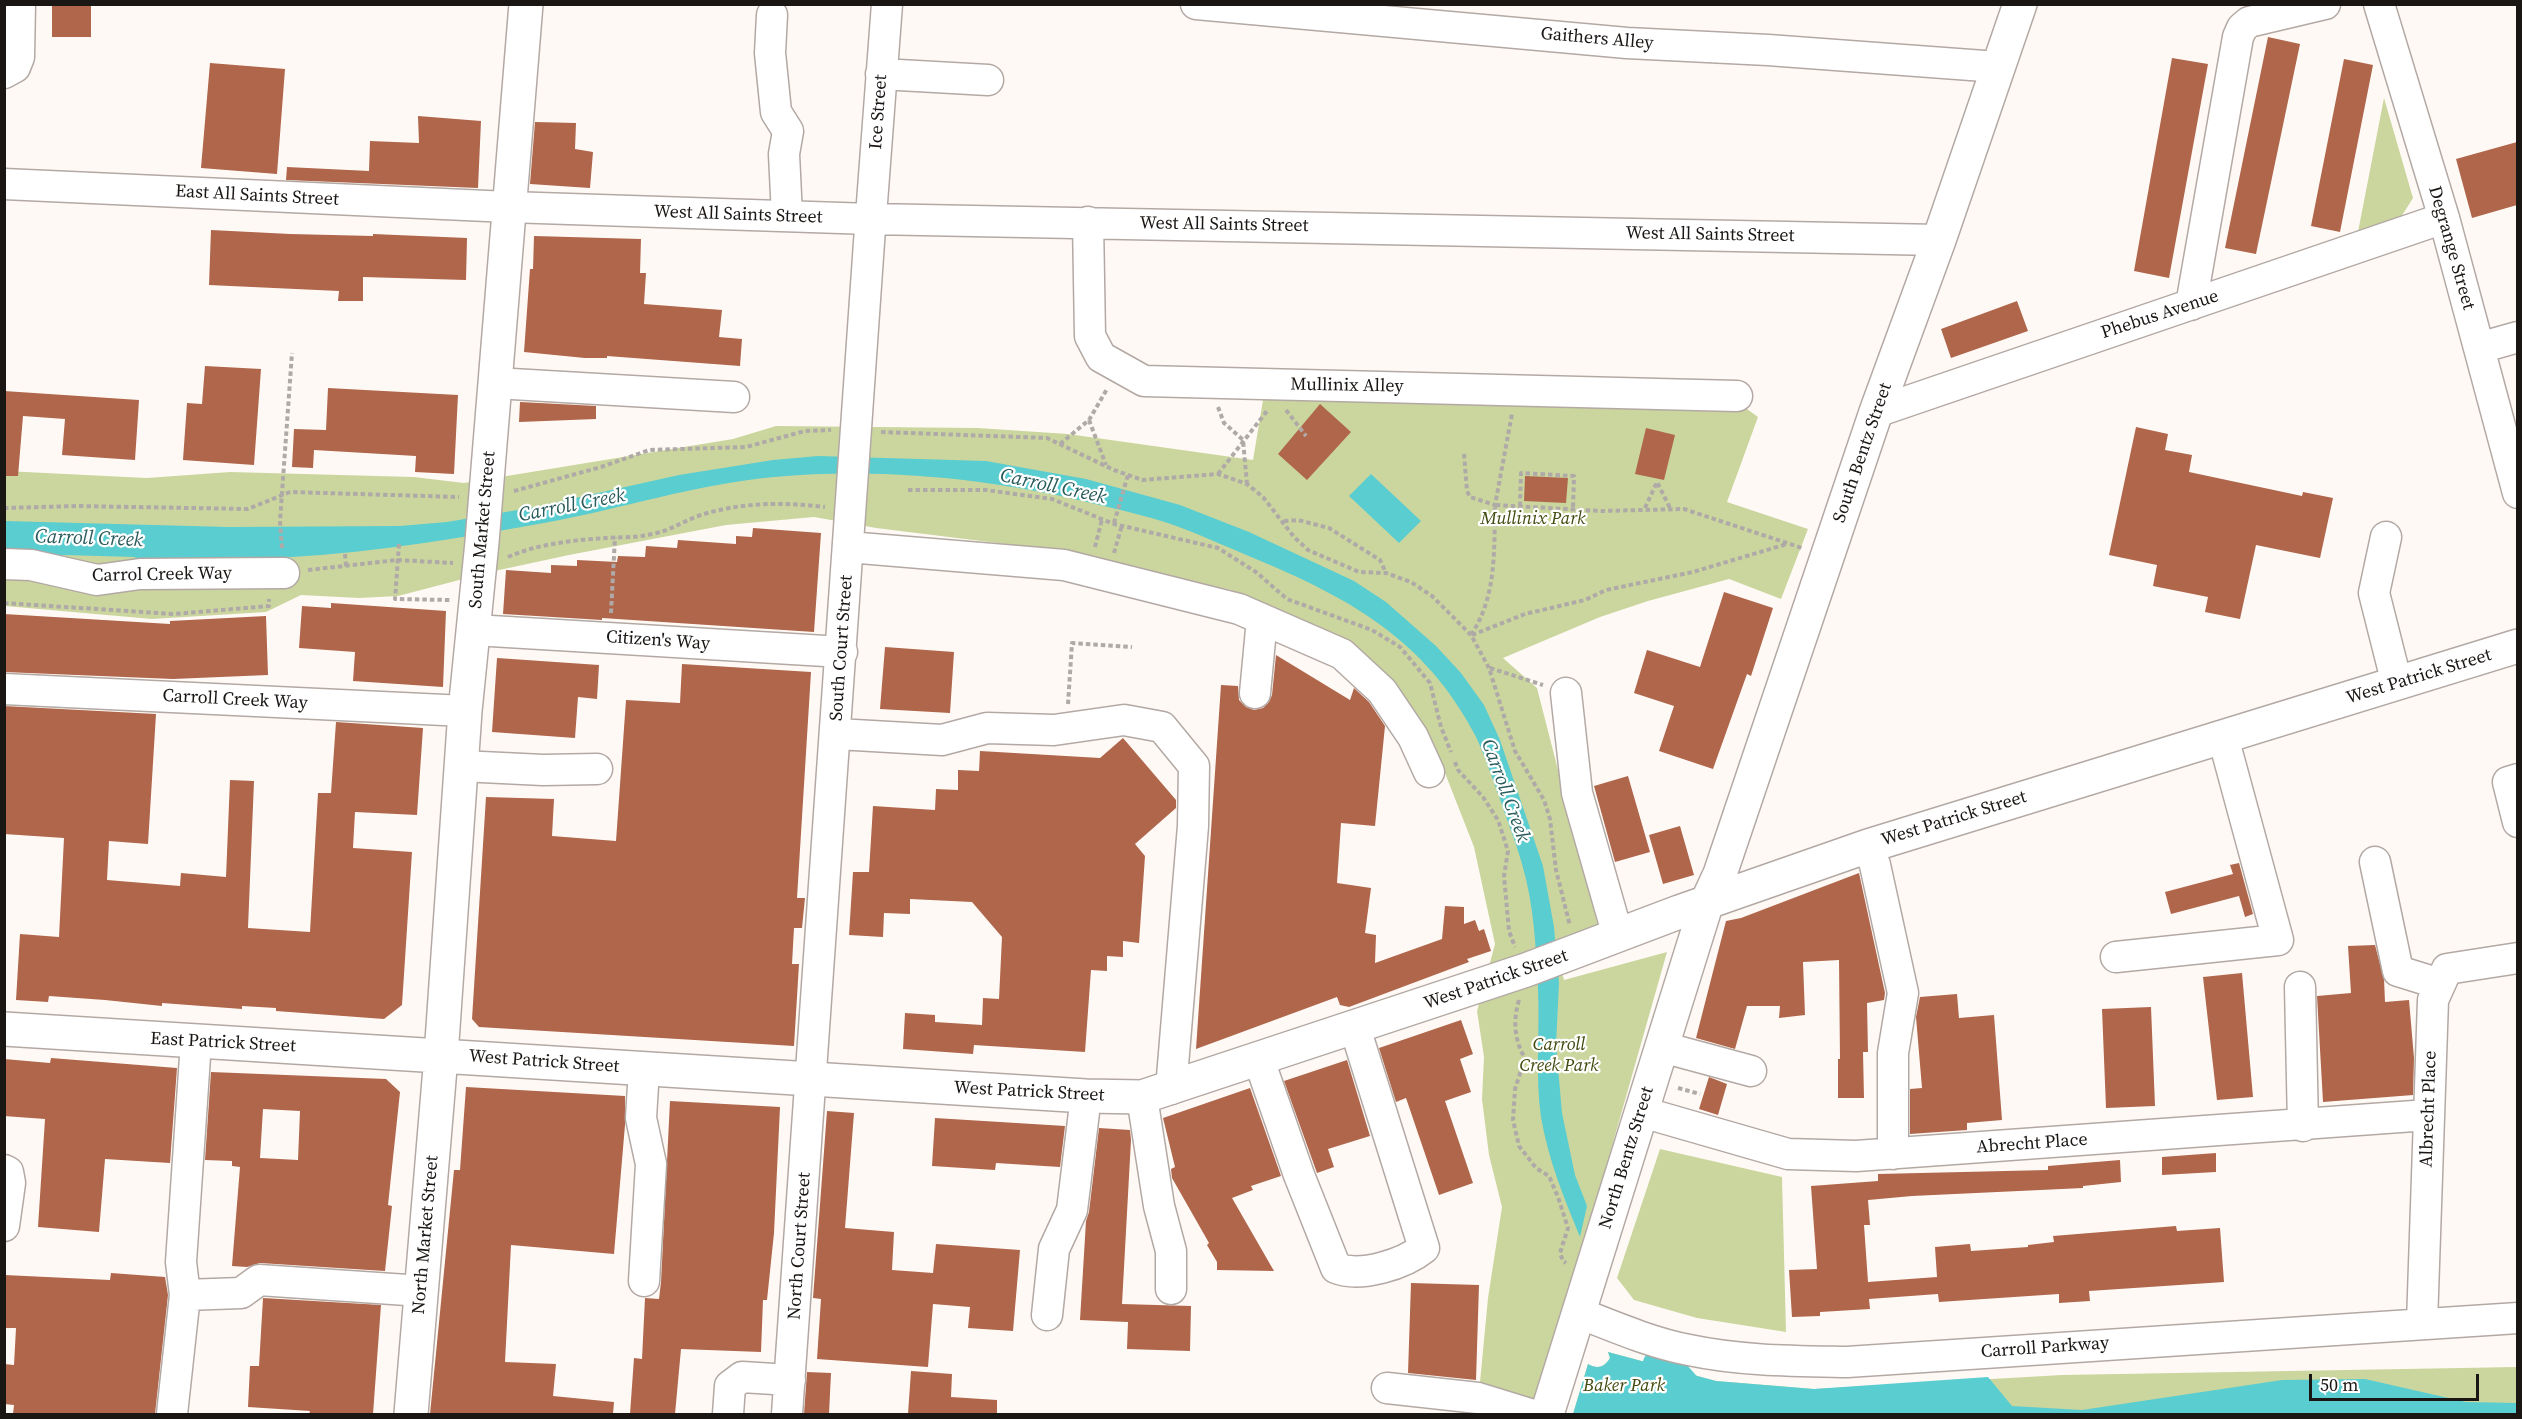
<!DOCTYPE html>
<style>
body{margin:0}
#map{position:relative;width:2522px;height:1419px;overflow:hidden;background:#fff9f5;font-family:"Source Serif 4",serif}
canvas{display:block}
.frame{position:absolute;inset:0;border:6px solid #1a1614;pointer-events:none}
.scale{position:absolute;left:2309px;top:1374px;width:170px;height:27px;box-sizing:border-box;border:3px solid #1a1614;border-top:0;padding-left:8px;font-size:18px;line-height:21px;white-space:nowrap;color:#1a1614;-webkit-text-stroke:4px #fff;paint-order:stroke}
</style>
<div id="map">
<canvas width="2522" height="1419"></canvas>
<div class="frame"></div>
<div class="scale">50 m</div>
</div>
<script>
const ctx = document.querySelector('canvas').getContext('2d');
ctx.lineJoin = 'round';
function fillPath(path, color) { ctx.fillStyle = color; ctx.fill(path, 'evenodd'); }
function stroke(path, color, width, dash) { ctx.strokeStyle = color; ctx.lineWidth = width; ctx.lineCap = dash ? 'butt' : 'round'; ctx.setLineDash(dash || []); ctx.stroke(path); }
function write(font, color, halo, rows, align = 'center') {
  ctx.font = font + ' "Source Serif 4",serif'; ctx.lineWidth = 4.5; ctx.setLineDash([]); ctx.textBaseline = 'middle'; ctx.strokeStyle = halo; ctx.fillStyle = color; for (const [text, x, y, turn = 0] of rows) {
    ctx.save(); ctx.translate(x, y); ctx.rotate((+turn || 0) * Math.PI / 180); ctx.textAlign = isNaN(turn) ? turn : align; if (halo) ctx.strokeText(text, 0, 0); ctx.fillText(text, 0, 0); ctx.restore();
  }
}
const green = new Path2D(`
 M2384,98l29,100 -17,27 -39,12z
 M1264,394l476,10 18,13 -31,85 81,27 -27,70 -52,-20 -81,22 -48,16 -97,41 34,30 61,238 -43,19 9,35 103,-28 -85,300 -53,162h-52l11,-116 14,-91 -13,-52 -7,-56 2,-42 -7,-46 18,-67 -21,-97 -40,-102 -68,-88 -69,-37 -66,-30 -185,-41 -170,-21 -62,-11 -88,8 -157,30 -79,17 -92,24 -39,2 -58,-3 -35,17 -114,7 -147,-13v-135l142,7 83,-6 184,5 50,6 269,-44 43,-13 202,2 90,6 185,26z
 M1660,1149l122,28 4,155 -89,-14 -63,-18 -17,-22z
 M1608,1352l108,29 98,8 248,-14 455,-8v47h-944l15,-50c9,5 16,4 22,-6z`);
const water = new Path2D(`
 M818,456l168,5 100,18 94,26 69,27 105,49 32,21 50,44 25,27 23,32 16,35 43,126 11,61 5,56 -3,62 6,68 13,62 12,31 -7,31c-16,-39 -32,-78 -39,-120 -6,-42 -1,-85 -3,-127 -2,-42 -4,-86 -16,-126 -6,-22 -15,-43 -22,-65 -8,-21 -15,-44 -25,-64 -50,-96 -127,-138 -224,-178 -24,-10 -48,-21 -72,-30 -24,-9 -50,-15 -75,-21 -107,-27 -220,-39 -330,-29 -78,7 -153,32 -230,46 -83,15 -167,29 -252,34 -52,3 -104,2 -156,2l-1,-2 -72,-2 -1,2 -57,-3 -1,-33 225,6 171,-1 47,-4 88,-15 144,-32 94,-15z
 M1371,474l50,47 -22,22 -50,-47z
 M1608,1352l108,29 98,8 174,-12 24,29 70,4 200,-30 83,-1 101,23 51,1v11h-944l15,-50c9,5 16,4 22,-6z`);
const river = new Path2D(`
 M1662,1367l32,36 19,11`);
const building = new Path2D(`
 M52,4h39v33h-39z
 M2268,37l32,7 -44,210 -31,-6z
 M2172,58l36,6 -39,214 -35,-7z
 M2344,59l29,6 -33,167 -29,-6z
 M210,63l75,6 -8,105 -76,-6z
 M418,116l63,5 -3,67 -192,-8 1,-13 82,4 1,-30 49,2z
 M535,122l41,1 -1,26 18,3 -3,36 -60,-4z
 M2517,142v63l-45,13 -16,-59z
 M211,230l79,4 83,2v-2l94,4 -1,42 -103,-3v24h-25l1,-10 -130,-6z
 M534,236l107,3 -1,34h6l-2,31 78,6 -3,27 23,2 -2,27 -133,-10v2h-22l-61,-6 6,-83h3z
 M2017,301l11,30 -77,27 -10,-29z
 M205,366l56,3 -7,96 -71,-5 4,-57 15,1z
 M328,388l130,7 -4,79 -39,-2 1,-16 -102,-6 -1,18 -21,-1 2,-38 32,1z
 M4,391l135,9 -4,60 -73,-5 3,-36 -42,-3 -5,60h-14z
 M520,402l76,4v13l-77,3z
 M1320,404l31,28 -44,48 -29,-26z
 M2136,427l32,7 -3,16 27,5 -3,17 113,24 1,-4 30,6 -13,60 -64,-13 -16,74 -35,-7 3,-15 -55,-11 4,-21 -48,-10z
 M1646,428l29,7 -11,45 -29,-6z
 M1525,476l43,2 -2,25 -42,-2z
 M753,528l68,5 -7,99 -212,-14v2l-99,-6 3,-44 45,3v-8l26,1v-6l40,2 1,-6 27,1 1,-11 31,2 1,-8 58,4v-8l16,1z
 M1724,592l49,16 -22,68 -4,-2 -34,95 -54,-18 15,-45 -40,-13 13,-43 53,17z
 M331,603l115,8 -3,76 -90,-6 2,-29 -56,-4 3,-42 29,2z
 M4,614l166,10v-3l96,-5 2,59 -95,4 -169,-7z
 M885,647l69,5 -4,61 -70,-4z
 M1276,655l74,45 4,-12 15,14 16,24 -10,100 -34,-3 -4,60 34,5 -6,45 11,2 -1,28 67,-24 3,-33 19,1v17l11,-4 4,11 5,-2 7,22 -24,8 2,3 -120,45 -9,-2 -3,-8 -141,52 25,-364 17,1 1,14 7,7 8,3 9,-2 6,-6 3,-7z
 M497,658l102,7 -2,34 -19,-2 -3,41 -83,-6z
 M682,664l129,8 -14,226h8l-3,30h-8l-2,36h7l-5,82 -315,-19 -7,-8 14,-222 68,2 -2,37 64,5 10,-141 54,3z
 M4,706l152,8 -8,130 -39,-3 -2,39 73,6 1,-13 45,4 4,-97 24,1 -6,147 62,4 8,-139h13l5,-71 87,6 -6,87 -62,-3 -2,36 59,4 -10,153 -18,14 -108,-8v-3l-34,-2v3l-80,-6v3l-57,-6 -56,-4 -1,6 -32,-2 4,-66 39,3 5,-99 -60,-4z
 M1123,738l53,62v8l-41,36 10,12 -6,87 -16,-2v16l-16,-1v15l-16,-1 -6,82 -111,-7 -1,9 -70,-5 2,-36 30,2v7l47,3 1,-27 16,1 3,-62 -30,-35 -62,-3v15l-26,-1 -1,24 -34,-2 4,-63h16l4,-66 62,4 1,-21 22,1v-20l21,1 1,-20 120,7z
 M1628,776l22,76 -35,10 -21,-76z
 M1680,826l14,49 -31,9 -14,-49z
 M2239,863l14,51 -8,3 -6,-21 -68,18 -6,-22 68,-18 -3,-9z
 M1859,873l26,120 -1,7 -17,3 1,49h-5l1,46h-26v-39h2l-1,-99 -36,2 2,53 -26,3 1,-12h-33l-12,43 -39,-11 30,-117 15,-3z
 M2375,945l9,34 1,23 24,-2 5,58 -1,37 -90,7 -6,-106 34,-3 -3,-47z
 M2242,973l11,124 -36,3 -14,-123z
 M1957,994l2,24 35,-3 8,105 -35,3v7l-57,4v-45l12,-1 -6,-71 4,-20z
 M2151,1007l4,99 -49,2 -4,-99z
 M1461,1020l12,34 -13,5 11,33 -26,9 28,82 -34,12 -33,-97 -10,4 -17,-54z
 M51,1058l126,10 -7,95 -65,-4 -6,73 -61,-5 7,-108 -41,-3v-57l46,4z
 M1347,1060l23,76 -42,13 6,18 -17,6 -33,-92z
 M211,1072l175,7 14,13 -12,113 4,1 -7,65 -125,-8 -13,4 -15,-1 8,-99 -8,-1v-5l-27,-1zM263,1109l37,2 -2,49 -38,-2z
 M1709,1077l18,7 -9,31 -19,-6z
 M466,1087l159,9v29l-11,129 -103,-9 -6,117 51,2 -3,32 61,6 -1,12h-183l24,-244h6z
 M1250,1088l31,88 -30,10 2,4 -21,8 42,73 -57,-1v-8l-10,-17 2,-2 -37,-65 -1,-9 4,-2 -12,-49z
 M670,1101l110,6 -6,126 -7,67h-4l-2,52 -80,-3 -6,65h-45l4,-56 8,1 3,-61 14,1 2,-17z
 M827,1111l27,2 -9,115 49,4 -2,38 41,3 3,-29 84,6 -7,81 -45,-3 2,-21 -37,-3 -5,63 -111,-8 4,-60 -8,-1z
 M935,1118l130,8 -5,41 -64,-4 -1,7 -63,-4z
 M1099,1128l31,2 1,10 -9,164 69,2 -1,45 -63,-2 1,-27 -48,-2 6,-99 3,-9z
 M2216,1153v19l-54,3v-18z
 M2120,1160l1,22 -38,4v2l-171,8 -44,4 2,25h-6l4,57 69,-5 -2,-30 35,-3 1,7 57,-4v-2l26,-3 -1,-6 123,-10 1,5 43,-3 4,54 -135,9 1,10 -31,2v-9l-120,8 -1,-8 -69,5 1,10 -50,3v4l-28,1 -3,-47 28,-1 -6,-83 67,-5v-7l170,-4v-4z
 M111,1273l54,4 3,18 -13,119h-142l1,-9 -10,-1v-40l10,1 2,-37h-12v-53l106,5z
 M1411,1283l68,2 -3,95 -68,-7z
 M263,1298l118,7 -8,109h-64l1,-3 -62,-4 2,-41h9z
 M911,1371l41,3 -1,23 46,3v14h-89z
 M807,1372l24,1 -2,41h-25z`);
const path = new Path2D(`
 M1218,407l6,16 19,17 4,44
 M1286,410l20,26
 M1089,420l17,45
 M881,432l166,6 67,32 28,10 76,-6 29,10 16,13 31,40 14,13 51,22 27,1 25,9 21,14 39,39 18,33 26,83 29,49 6,19 6,51 14,56
 M1060,444l29,-24 18,-31
 M1464,454l3,37 3,6 25,8 17,-91
 M1218,474l49,-63
 M908,490h78l66,9 62,25 104,24 38,24 31,27 85,31 28,17 30,36 11,44 10,25
 M514,491l87,-24 48,-17 97,-3 59,-16 26,-1
 M1520,506l1,-33 53,3 -1,33
 M4,508l73,-2 171,3 42,-17 169,5
 M1645,508l12,-26 13,26
 M1284,521l14,-1 31,8 51,32 6,13
 M1114,523l14,-48
 M399,544l-4,55 55,1
 M1095,547l7,-28
 M282,548l-2,-27 12,-168
 M1114,553l8,-28
 M345,554l1,12
 M508,557c29,-13 66,-17 98,-19 15,-1 30,0 46,-4 17,-3 30,-12 46,-18 42,-14 84,-14 127,-9
 M308,570l89,-10 56,3
 M4,603l170,11 95,-8v-7
 M611,613l4,-76
 M1471,635c26,-39 23,-85 24,-130l106,6 83,-2 118,39
 M1472,635l53,-21 60,-14 21,-10 87,-18 94,-28
 M1490,668l53,17
 M1068,704l4,-61 60,4
 M1455,762l3,8 25,27 15,23 10,31 -4,25 5,55 6,16
 M1519,1000c-6,20 -5,40 6,58l-10,31 -2,31 6,26 17,22 13,8 9,21 10,31 -8,25 3,8 3,2
 M1678,1088l22,6`);
const minor = new Path2D(`
 M1196,4l431,39 141,7 230,17
 M2379,4l65,214 74,275
 M772,15l-2,38 6,59 12,19 -4,23 3,62
 M4,73l11,-6 4,-10 1,-53
 M881,74l107,6
 M4,184l505,23 362,12 1068,21
 M1088,222l2,114 11,21 43,24 593,15
 M2191,305l47,-268 4,-9 7,-6 76,-18
 M2479,348l39,-11
 M495,383l239,14
 M1876,412l568,-194
 M2386,537l-12,56 23,91
 M848,547l216,18 175,44 103,45 40,37 31,46 16,35
 M4,564l27,1 66,15 43,-6 144,-1
 M474,630l368,22
 M4,689l461,22
 M1255,693l7,-74
 M1566,693l11,100 41,143
 M837,734l105,6 45,-12 67,2 70,-10 38,7 32,39 -1,60 -22,263
 M461,766l82,4 54,-1
 M2518,779l-10,3 10,40
 M1868,846l7,19 28,128 -10,60v101
 M2375,862l23,109 42,13
 M2116,957l162,-17 -55,-203
 M2300,987l3,139
 M1662,1047l89,24
 M1259,1060l40,115 37,93c25,10 68,-4 88,-20l-69,-220
 M1142,1097l17,109 12,45v38
 M1642,1112l146,42 68,2 572,-41
 M4,1170l4,2 2,11 -6,43
 M644,1281l7,-117 -10,-46 3,-49
 M185,1295l56,-2 18,-13 163,11
 M1579,1313c36,14 73,30 110,37 52,11 105,11 158,12l671,-44
 M1047,1315l7,-66 18,-39 14,-114
 M2422,1323l11,-323 14,-31 71,-11
 M1387,1388l91,10 52,16
 M172,1414l13,-119 -4,-33 15,-220
 M728,1414l2,-28 12,-9 48,3
 M787,1414c36,-469 63,-940 100,-1410`);
const major = new Path2D(`
 M4,1029l1082,67 56,1 384,-127 153,-58 189,-66 650,-200
 M411,1414l30,-358 24,-345 17,-169 44,-538
 M1547,1414l160,-512 13,-28 156,-462 63,-172 81,-236`);
const streetNames = [
 ["Gaithers Alley",1597,39,5],
 ["Ice Street",879,112,-86],
 ["East All Saints Street",257,196,3],
 ["West All Saints Street",738,215,2],
 ["West All Saints Street",1224,225,1],
 ["West All Saints Street",1710,235,1],
 ["Degrange Street",2451,248,74],
 ["Phebus Avenue",2160,315,-18],
 ["Mullinix Alley",1347,386,1],
 ["South Bentz Street",1863,453,-71],
 ["South Market Street",483,530,-85],
 ["Carrol Creek Way",162,575,-1],
 ["Citizen's Way",658,641,4],
 ["South Court Street",842,648,-86],
 ["West Patrick Street",2419,677,-17],
 ["Carroll Creek Way",235,700,3],
 ["West Patrick Street",1954,819,-17],
 ["West Patrick Street",1496,980,-19],
 ["East Patrick Street",223,1043,3],
 ["West Patrick Street",544,1062,4],
 ["West Patrick Street",1029,1092,3],
 ["Albrecht Place",2429,1109,-88],
 ["Abrecht Place",2032,1144,-4],
 ["North Bentz Street",1627,1158,-73],
 ["North Market Street",426,1235,-85],
 ["North Court Street",800,1246,-86],
 ["Carroll Parkway",2045,1348,-4]
];
const parkNames = [
 ["Mullinix Park",1533,519],
 ["Carroll",1559,1045],
 ["Creek Park",1559,1066],
 ["Baker Park",1624,1386]
];
const waterNames = [
 ["Carroll Creek",1053,487,12],
 ["Carroll Creek",572,506,-11],
 ["Carroll Creek",89,539,2],
 ["Carroll Creek",1505,791,70]
];
fillPath(green, '#cbd69e');
fillPath(water, '#5acdd0');
stroke(river, '#5acdd0', 40);
fillPath(building, '#af664b');
stroke(minor, '#b3a9a4', 33);
stroke(major, '#b3a9a4', 36);
stroke(path, '#afaaa7', 4, [4.5, 3]);
stroke(minor, '#fff', 30);
stroke(major, '#fff', 33);
write('18px', '#1a1614', '#fff', streetNames);
write('italic 18px', '#424a0f', '#fff', parkNames);
write('italic 20px', '#2a5b5c', '#fff', waterNames);
</script>
